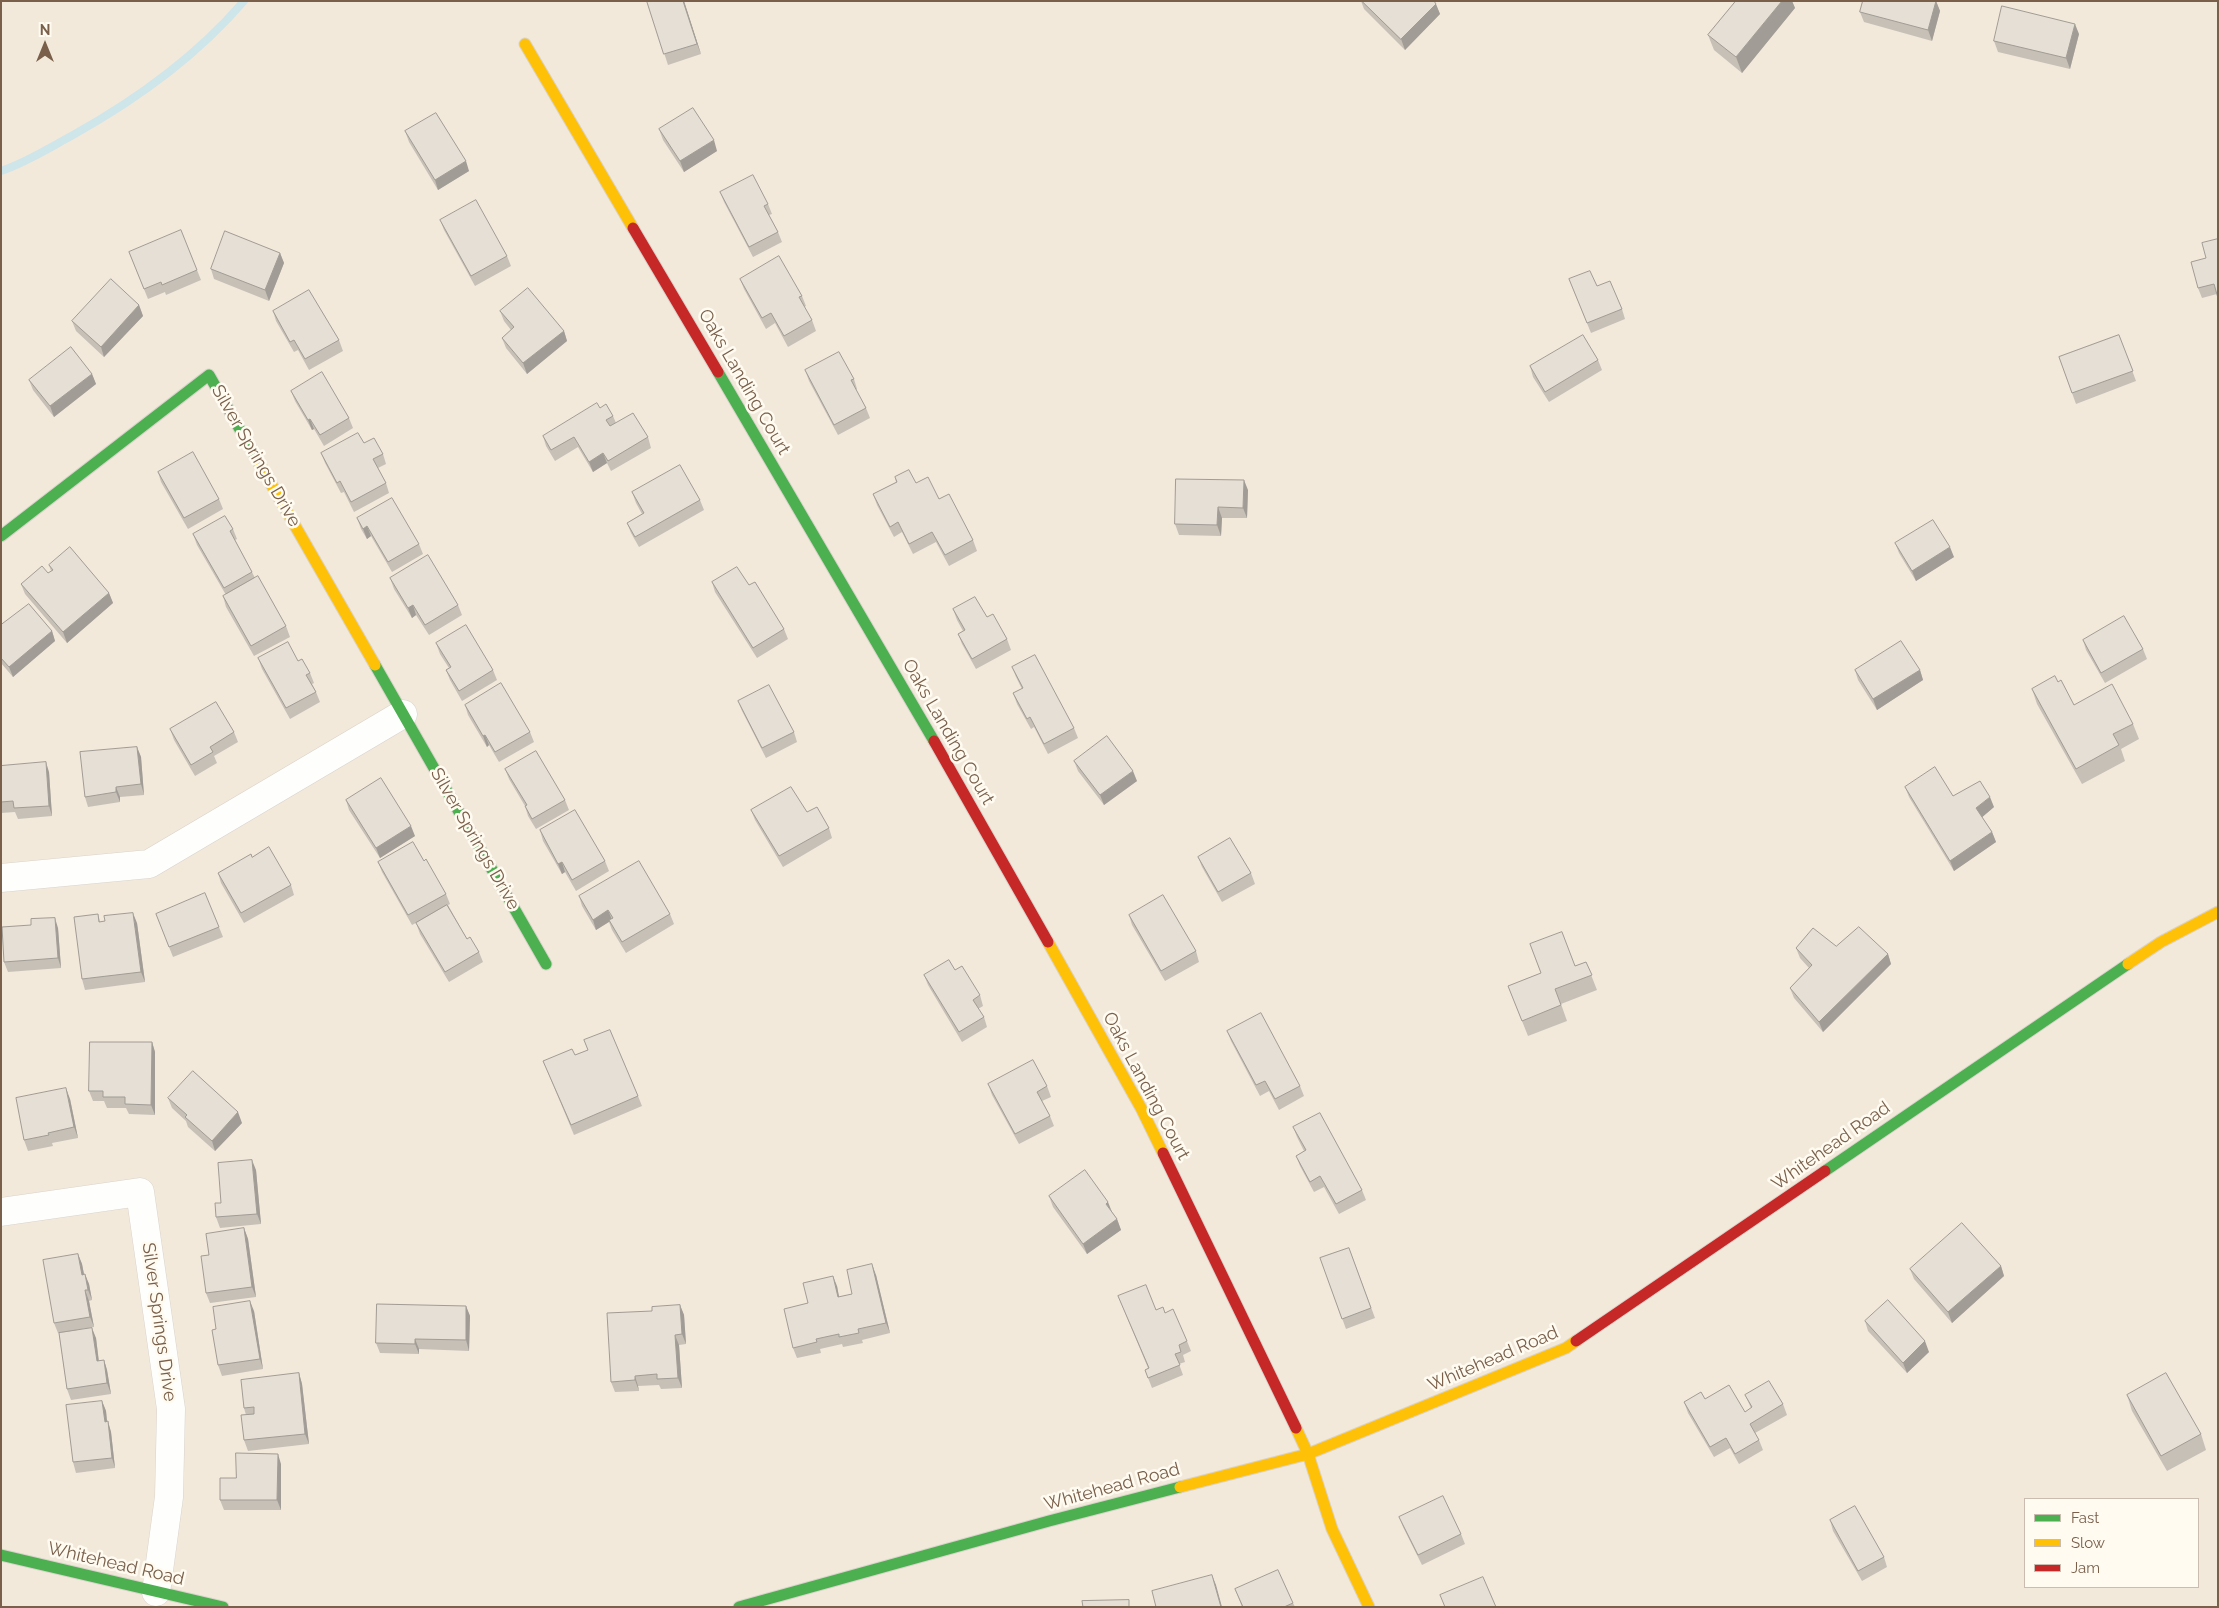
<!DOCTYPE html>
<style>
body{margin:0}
#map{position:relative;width:2219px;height:1608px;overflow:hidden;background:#f9f6ee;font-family:Raleway,sans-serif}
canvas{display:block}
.frame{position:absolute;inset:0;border:2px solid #7a604b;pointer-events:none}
.legend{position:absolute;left:2024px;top:1498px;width:175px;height:90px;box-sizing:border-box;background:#fffbf1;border:1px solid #cabdaf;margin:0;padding:6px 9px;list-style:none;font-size:15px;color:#7a604b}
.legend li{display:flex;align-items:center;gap:10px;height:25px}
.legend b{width:25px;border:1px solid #cabdaf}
.north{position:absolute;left:20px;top:20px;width:50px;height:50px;-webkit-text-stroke:4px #fffbf1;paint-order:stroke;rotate:0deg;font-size:14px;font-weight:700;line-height:20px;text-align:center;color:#7a604b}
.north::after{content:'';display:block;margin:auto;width:18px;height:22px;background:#7a604b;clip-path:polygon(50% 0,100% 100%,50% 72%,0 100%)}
</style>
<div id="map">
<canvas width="2219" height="1608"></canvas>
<div class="frame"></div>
<ul class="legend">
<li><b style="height:6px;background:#4caf50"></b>Fast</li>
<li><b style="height:6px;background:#ffc107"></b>Slow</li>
<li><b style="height:6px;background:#c62828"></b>Jam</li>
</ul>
<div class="north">N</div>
</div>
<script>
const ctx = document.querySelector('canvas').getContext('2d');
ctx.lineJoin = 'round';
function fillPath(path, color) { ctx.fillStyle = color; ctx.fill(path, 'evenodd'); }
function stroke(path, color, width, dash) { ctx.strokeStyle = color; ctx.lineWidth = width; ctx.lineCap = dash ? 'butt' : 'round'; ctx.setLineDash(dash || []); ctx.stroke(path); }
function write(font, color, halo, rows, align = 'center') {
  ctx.font = font + ' Raleway,sans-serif'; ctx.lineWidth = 5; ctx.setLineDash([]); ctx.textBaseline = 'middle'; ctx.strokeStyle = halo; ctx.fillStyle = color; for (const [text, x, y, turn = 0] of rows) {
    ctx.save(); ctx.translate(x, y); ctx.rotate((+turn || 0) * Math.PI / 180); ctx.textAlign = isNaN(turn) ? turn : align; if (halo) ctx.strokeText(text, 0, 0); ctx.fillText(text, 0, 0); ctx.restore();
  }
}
const residential = new Path2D(`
 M1,1h2217v1606h-2217zM2025,1499h173v88h-173z`);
const stream = new Path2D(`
 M1,171c26,-9 48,-23 72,-36 63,-35 123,-78 171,-134`);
const street = new Path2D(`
 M1,878l148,-14 254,-150
 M1,1212l139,-20 31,217 -2,88 -13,95`);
const fast = new Path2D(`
 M718,372l216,369
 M1,536l208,-161 50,88
 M375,665l171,299
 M1825,1171l303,-207
 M1,1555l222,52
 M739,1607l310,-86 131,-34`);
const slow = new Path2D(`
 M525,44l108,184
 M259,463l116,202
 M1048,942l93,166 22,45
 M2128,964l33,-22 57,-30
 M1296,1428l12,26 24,75 37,78
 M1180,1487l128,-33 258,-106 10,-7`);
const jam = new Path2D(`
 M633,228l85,144
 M934,741l114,201
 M1163,1153l133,275
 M1576,1341l249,-170`);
const wall = new Path2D(`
 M647,1h37l17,53 -33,11z
 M1361,1h73l6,13 -35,36 -41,-41z
 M1736,1h56l3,7 -53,65 -28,-23 -6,-15z
 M1863,1h73l4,10 -8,30 -68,-19 -4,-10z
 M2079,34l-9,35 -72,-17 -4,-11z
 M659,129l58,22 -33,21 -21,-32z
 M405,131l64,40 -31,19 -29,-48z
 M720,192l48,12 4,10 -3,1 9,17 4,10 -29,15 -29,-55z
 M440,220l67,36 4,10 -36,20 -31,-56z
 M129,252l68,18 4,10 -35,15 -1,-3 -17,7z
 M280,253l4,10 -15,38 -55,-22 -3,-10z
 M2206,258l11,36 -15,4 -4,-10z
 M740,279l62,17 4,10 -2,1 8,13 4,11 -28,16 -13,-24 -9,6 -22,-40z
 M1569,279l53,30 3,10 -34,14z
 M139,305l4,11 -39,41 -28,-26 -4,-10z
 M273,311l66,29 4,11 -34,19 -11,-20 -4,2 -18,-31z
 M500,311l64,20 3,10 -40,33 -21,-26 -4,-10 9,-8 -7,-9z
 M2119,335l17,46 -60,23 -17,-47z
 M1598,360l4,10 -53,32 -16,-25 -3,-11z
 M805,370l49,9 3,10 -1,1 10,18 4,10 -32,17 -29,-54z
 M92,374l4,10 -42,33 -21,-27 -4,-10z
 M291,391l58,27 4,10 -29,18 -10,-17 -2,1 -17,-29z
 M600,408l13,8 3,7 32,14 3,11 -40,23 -4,-8 -14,9 -15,-25 -23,14 -9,-15 -3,-10z
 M364,443l19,11 3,10 -8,4 8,15 3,10 -35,19 -10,-20 -3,1 -16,-30 -4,-10z
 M158,472l61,27 4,10 -35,20 -27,-47z
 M895,477l21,6 23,16 34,41 4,11 -28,15 -13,-24 -23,12 -11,-22 -8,5 -17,-32 -4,-11 23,-12z
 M1248,490l-1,28h-25l-1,18 -42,-1 -4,-11z
 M632,492l68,8 4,10 -65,37 -8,-14 -4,-10 15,-9 -6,-11z
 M357,518l62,26 4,10 -31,18 -21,-36 -4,3 -6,-10z
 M233,529l4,10 -2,1 17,32 3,6 31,48 4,11 -36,19 -28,-49 -3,-11 3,-1 -29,-50 -4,-11z
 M1895,543l59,14 -38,24 -17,-28z
 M49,565l60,28 4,10 -46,40 -42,-49 -4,-10 27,-11 3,-2z
 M390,578l68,27 4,10 -33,20 -13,-20 -4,3 -18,-29z
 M712,582l37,3 35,44 4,10 -31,19 -42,-66z
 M953,609l34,8 20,22 4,11 -35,19 -14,-25 -4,-10 5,-3 -6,-11z
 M1,625l51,6 3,10 -42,36 -12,-14z
 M2083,640l60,9 4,10 -42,24 -19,-33z
 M436,643l57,27 4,10 -35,21 -12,-21 -4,-10 3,-2 -9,-14z
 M258,658l40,3 12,12 4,10 -2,1 4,8 4,10 -30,17 -28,-50z
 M1012,667l62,61 4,10 -30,16 -14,-27 -3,2 -14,-25 -4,-11 9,-4 -6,-12z
 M1855,670h65l3,10 -46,30 -19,-30z
 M2058,682l16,23 59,19 6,15 -18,10 4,12 -43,23 -45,-80 -5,-15z
 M738,701l56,31 3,10 -31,16 -24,-47z
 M465,705l65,27 4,10 -35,20 -10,-17 -2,2 -19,-32z
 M170,729l64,3 4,10 -24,14 3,7 -22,13 -21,-36z
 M137,747l4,10 3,38 -24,2v5l-32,5 -3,-10z
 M1074,761l63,20 -33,24 -26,-34z
 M1,766l48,6 3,44 -34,3 -3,-7 -14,1z
 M505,769l60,31 4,10 -33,19 -8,-13 -3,-10 -16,-27z
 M1905,787l48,9 41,11 -12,10 10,15 4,10 -42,29 -45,-74z
 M346,800l69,36 -35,22 -31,-48z
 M751,810l56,2 22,16 3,10 -49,29 -28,-47z
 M540,830l65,31 4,10 -33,20 -11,-19 -3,2 -19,-33z
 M1198,857l53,16 4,11 -33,18 -20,-35z
 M424,861l22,33 4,10 -2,1 19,34 12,13 4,10 -34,20 -29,-48 -4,-11 11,-6 -15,8 -30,-53 -4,-10z
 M218,873l73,12 3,10 -50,28 -23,-40z
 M579,896l91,18 4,10 -48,29 -14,-23 -3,-8 -13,8 -14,-24z
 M98,914l2,8 37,1 8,59 -60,8 -3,-11z
 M156,914l63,13 4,10 -50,20z
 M1129,915l67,36 3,11 -34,19 -33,-56z
 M58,928l3,40 -53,4 -4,-10z
 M1530,944l45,22 11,-4 11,28 -36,14 6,17 -39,15 -20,-50 33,-13z
 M1836,946l52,8 3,10 -68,68 -29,-34 -4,-10 19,-20 -9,-10 -4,-10z
 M955,970l25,25 3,11 -5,3 6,8 3,10 -25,15 -34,-57 -4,-10z
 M1227,1031l73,55 4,10 -25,14 -10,-19 -9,5 -29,-55z
 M584,1040l54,56 4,10 -68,29 -31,-74 32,-6 13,-5z
 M152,1042l3,10v63l-26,-1 -3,-6h-19l-3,-7h-11l-4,-10z
 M988,1084l59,2 4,11 -9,4 8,15 4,10 -35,18 -27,-49z
 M168,1098l74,25 -27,28 -27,-24 -2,-6 -14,-13z
 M70,1099l8,39 -26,5 1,3 -25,5 -4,-11z
 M1293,1127l69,63 4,10 -27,14 -15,-27 -10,5 -14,-26 -4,-10 8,-5 -7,-14z
 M256,1170l5,54 -41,4 -4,-11 5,-14z
 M1049,1196l63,16 5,7 4,11 -34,24 -34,-47z
 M244,1228l4,11 8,58 -46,6 -4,-10 3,-38z
 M1349,1248l26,70 -29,11 -26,-71z
 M78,1254l4,10 2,10 5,10 3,16 -3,1 5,26 -18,3 20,8 3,23 5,-1 3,10 4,24 -40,6 -4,-11 -8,-56h-1l-4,-10z
 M2001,1266l3,10 -52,47 -38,-44 -4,-10z
 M876,1275l14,58 -28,7 1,3 -20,4 -1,-3 -22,5 1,4 -24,5 -4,-10 15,-45 29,-17 2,11 13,-3z
 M1118,1296l47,17 22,28 4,10 -8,4 2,7 -6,2 4,11 -31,13 -7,-18 3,-2z
 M680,1305l4,10 2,29 -7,1 3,43 -21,1 -2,-4 -21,1 1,5 -24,1 -4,-10 41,-71z
 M466,1306l4,10 -1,35 -50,-2v5l-39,-1 -4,-10z
 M254,1311l9,58 -41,7 -4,-11 -2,-36z
 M1865,1321l64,31 -22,21 -39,-42z
 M299,1373l3,11 7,60 -61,7 -4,-11 2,-25 -2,-7z
 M1745,1395l38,9 4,11 -32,18 4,7 4,10 -24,14 -9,-16 -16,9 -26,-44 -4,-11 21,-3 40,13 6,-4z
 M2127,1395l74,39 5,16 -39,21 -35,-60z
 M102,1401l4,10 1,10 4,11 4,36 -39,5 -3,-11z
 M281,1464v46h-57l-4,-10z
 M1399,1517l62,17 4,10 -43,21 -19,-38z
 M1830,1520l54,37 3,10 -25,14 -29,-50z
 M1235,1589l58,14 2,4h-53z`);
const shadedWall = new Path2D(`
 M683,1h1l17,53 -4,-10z
 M1782,1h10l3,7 -53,65 -6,-16z
 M1936,1l4,10 -8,30 -4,-11z
 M1436,4l4,10 -35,36 -4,-11z
 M2075,24l4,10 -9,35 -4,-11z
 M714,140l3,11 -33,21 -4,-11z
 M466,161l3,10 -31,19 -3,-10z
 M280,253l4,10 -15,38 -4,-11z
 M139,305l4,11 -39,41 -3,-10z
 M564,331l3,10 -40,33 -4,-11z
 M92,374l4,10 -42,33 -4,-11z
 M310,419l4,10 -2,1 -4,-10z
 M603,453l4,10 -14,9 -4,-10z
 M1244,480l4,10 -1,28 -4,-10z
 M1218,507l4,11 -1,18 -4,-11z
 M367,526l4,10 -4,3 -4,-10z
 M1950,547l4,10 -38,24 -4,-10z
 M109,593l4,10 -46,40 -4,-11z
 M413,605l3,10 -4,3 -4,-10z
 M52,631l3,10 -42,36 -4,-10z
 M1920,670l3,10 -46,30 -4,-11z
 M485,735l4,10 -2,2 -4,-11z
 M137,747l4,10 3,38 -3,-11z
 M46,762l3,10 3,44 -3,-10z
 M1133,771l4,10 -33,24 -4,-10z
 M116,787l4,10v5l-4,-10z
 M1990,797l4,10 -14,12 -4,-11z
 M411,826l4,10 -35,22 -4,-10z
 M1992,832l4,10 -42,29 -4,-10z
 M562,862l3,10 -3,2 -4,-10z
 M608,910l4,10 -16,10 -3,-10z
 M133,913l4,10 8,59 -4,-10z
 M55,918l3,10 3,40 -3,-10z
 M1888,954l3,10 -68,68 -4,-10z
 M152,1042l3,10v63l-4,-10z
 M66,1088l4,11 8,39 -4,-11z
 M238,1112l4,11 -27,28 -3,-10z
 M252,1160l4,10 5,54 -4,-10z
 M1108,1202l4,10 -6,-8z
 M1117,1219l4,11 -34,24 -4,-10z
 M244,1228l4,11 8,58 -4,-10z
 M78,1254l4,10 4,21 -4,-10z
 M872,1264l4,11 14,58 -4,-10z
 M2001,1266l3,10 -52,47 -4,-11z
 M85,1274l4,10 3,16 -4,-10z
 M833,1276l4,10 4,21 -3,-10z
 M85,1290l4,11 5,26 -4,-10z
 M250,1301l4,10 9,58 -3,-10z
 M680,1305l4,10 2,29 -4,-10z
 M466,1306l4,10 -1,35 -3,-11z
 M92,1328l4,10 4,34 -3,-11z
 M675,1335l4,10 3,43 -4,-10z
 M415,1339l4,10v5l-4,-10z
 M1925,1341l4,11 -22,21 -4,-10z
 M104,1360l3,10 4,24 -4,-11z
 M299,1373l3,11 7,60 -4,-10z
 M635,1376l3,10 1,5 -4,-11z
 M102,1401l4,10 2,21 -3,-10z
 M108,1421l3,11 4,36 -3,-10z
 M278,1454l3,10v46l-4,-10z
 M1212,1575l4,10 6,22h-1z`);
const building = new Path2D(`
 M647,1h36l14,43 -33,10z
 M1362,1h72l2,3 -35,35z
 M1736,1h46l-46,56 -28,-22z
 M1863,1h73l-8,29 -68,-18z
 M2002,6l73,18 -9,34 -72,-17z
 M693,108l21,32 -34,21 -21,-32z
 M436,113l30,48 -31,19 -30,-49z
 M753,175l15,29 -4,2 14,26 -29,15 -29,-55z
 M476,200l31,56 -36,20 -31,-56z
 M181,230l16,40 -35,15 -1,-3 -17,7 -15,-37z
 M225,231l55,22 -15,37 -54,-21z
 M2218,239v59l-4,-14 -16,4 -7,-26 15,-4 -4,-15z
 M779,256l23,40 -3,1 13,23 -28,16 -13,-23 -9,5 -22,-39z
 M1590,271l7,15 13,-5 12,28 -35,14 -18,-44z
 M111,279l28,26 -38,42 -29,-26z
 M528,288l36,43 -41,32 -21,-25 12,-11 -14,-16z
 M309,290l30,50 -34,19 -11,-19 -4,2 -17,-31z
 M1583,335l15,25 -53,32 -15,-26z
 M2119,335l14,36 -61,22 -13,-36z
 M71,347l21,27 -42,32 -21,-26z
 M839,352l15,27 -3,1 15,28 -32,17 -29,-55z
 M322,372l27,46 -29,17 -10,-16 -2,1 -17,-29z
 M597,403l3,5 6,-4 7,12 -7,4 4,6 23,-13 15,24 -40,24 -5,-8 -14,9 -15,-25 -23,13 -8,-14z
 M358,433l6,10 10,-5 9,16 -10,5 13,24 -35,19 -11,-21 -3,2 -16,-30z
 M193,452l26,47 -35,19 -26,-46z
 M680,465l20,35 -65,37 -8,-14 17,-10 -12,-21z
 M909,470l7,13 12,-6 11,22 10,-5 24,46 -28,15 -13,-23 -23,12 -11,-22 -8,5 -17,-33 24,-12 -2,-5z
 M1176,479l68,1 -1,28 -25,-1 -1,18 -42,-1z
 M392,498l27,46 -31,18 -21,-36 -4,3 -6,-11z
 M225,516l8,13 -3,2 22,41 -28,16 -31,-54z
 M1933,520l17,27 -38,24 -17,-28z
 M70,547l39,46 -46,39 -42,-48 21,-18 6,7 5,-3 -4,-5z
 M428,555l30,50 -33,20 -12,-20 -5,3 -18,-30z
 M737,567l12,18 6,-3 29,47 -31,19 -41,-66z
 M258,576l28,50 -35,20 -28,-50z
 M975,597l12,20 6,-3 14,25 -35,20 -14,-25 7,-4 -12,-21z
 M29,604l23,27 -43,36 -8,-9v-33z
 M2124,616l19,33 -42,24 -18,-33z
 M466,625l27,45 -34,21 -13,-21 5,-3 -15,-24z
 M1901,641l19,29 -47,29 -18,-29z
 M288,642l10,19 4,-2 8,14 -4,2 10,17 -30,16 -28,-50z
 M1035,655l39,73 -30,16 -14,-27 -3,2 -14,-26 10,-5 -11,-21z
 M2055,676l3,6 3,-2 13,25 38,-21 21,40 -20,10 6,11 -43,24 -44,-80z
 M501,683l29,49 -35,20 -10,-17 -2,1 -18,-31z
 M769,685l25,47 -32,16 -24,-47z
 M216,702l18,30 -24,15 3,5 -22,13 -21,-36z
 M1107,736l26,35 -33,24 -26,-34z
 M137,747l4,37 -25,3v5l-31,5 -5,-45z
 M536,751l29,49 -33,19 -7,-13 2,-1 -22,-36z
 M46,762l3,44 -35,2 -1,-7 -12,1v-36z
 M1935,767l18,29 27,-15 10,16 -14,11 16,24 -42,29 -45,-74z
 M381,778l30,48 -35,22 -30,-48z
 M791,787l16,25 10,-5 12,21 -50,28 -28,-46z
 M575,810l30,51 -33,19 -10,-18 -4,2 -18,-34z
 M1230,838l21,35 -33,19 -20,-35z
 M413,842l11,19 2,-2 20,35 -38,21 -30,-53z
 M269,847l22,38 -50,28 -23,-40 33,-19 1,3z
 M639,861l31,53 -48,28 -13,-22 4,-2 -5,-8 -15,10 -14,-24z
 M205,893l14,34 -50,20 -13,-33z
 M1163,895l33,56 -35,20 -32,-56z
 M447,905l20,34 3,-2 9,15 -34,20 -29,-49z
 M133,913l8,59 -59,7 -8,-62 24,-3 1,8 6,-1 -1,-5z
 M55,918l3,40 -54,4 -2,-35 29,-2v-6z
 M1859,927l29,27 -69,68 -29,-34 22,-23 -16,-17 17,-20 23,18z
 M1562,932l13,34 11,-4 6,13 -37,14 6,16 -39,16 -14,-35 33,-13 -11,-29z
 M949,960l6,10 7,-4 18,29 -7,5 11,17 -25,15 -35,-57z
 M1261,1013l39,73 -25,13 -10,-18 -9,4 -29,-54z
 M610,1030l28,66 -67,29 -28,-64 29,-12 3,6 13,-5 -4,-10z
 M90,1042h62l-1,63 -26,-1v-7h-22v-6h-14z
 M1033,1060l14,26 -10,6 13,24 -35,18 -27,-50z
 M193,1071l45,41 -26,29 -27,-24 2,-2 -19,-17z
 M66,1088l8,39 -26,6 1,2 -25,5 -8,-42z
 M1320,1113l42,77 -26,14 -16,-28 -10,6 -14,-26 10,-6 -13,-23z
 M252,1160l5,54 -41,3 -1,-14h6l-3,-40z
 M1085,1170l23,32 -2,2 11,15 -34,25 -34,-48z
 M1962,1223l39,43 -53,46 -38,-43z
 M244,1228l8,59 -46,6 -5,-37 8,-1 -3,-21z
 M1349,1248l22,60 -29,11 -22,-61z
 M78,1254l4,21 3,-1 3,16h-3l5,27 -36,6 -11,-63z
 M872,1264l14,59 -28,6 1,4 -20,4v-3l-23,5 1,3 -24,6 -9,-39 24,-6 -5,-20 30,-7 5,21 14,-3 -5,-24z
 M1146,1285l10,25 7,-3 2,6 8,-4 14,32 -8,4 2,7 -6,2 5,11 -32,13 -3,-8 4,-2 -31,-72z
 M1888,1300l37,41 -22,22 -38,-42z
 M250,1301l10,58 -42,6 -6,-35 4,-1 -3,-22z
 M377,1304l89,2v34l-51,-1v5l-39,-1z
 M680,1305l2,29 -7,1 3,43 -21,1v-5l-22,2v4l-24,2 -4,-69 45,-2v-4z
 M92,1328l5,33 7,-1 3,23 -40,6 -8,-56z
 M299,1373l6,61 -61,6 -3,-25 13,-1v-7l-10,1 -3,-28z
 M2166,1373l35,61 -40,22 -34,-61z
 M1769,1381l14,23 -33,20 9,16 -24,14 -9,-16 -16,9 -26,-45 17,-10 4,7 24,-14 16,27 7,-5 -7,-12z
 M102,1401l3,21 3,-1 4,37 -39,4 -7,-57z
 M236,1453l42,1 -1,46h-57v-22h16z
 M1443,1496l18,38 -43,21 -19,-38z
 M1855,1506l29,51 -26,14 -28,-51z
 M1278,1570l15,33 -9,4h-41l-8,-18z
 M1212,1575l9,32h-65l-4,-16z
 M1483,1577l13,30h-51l-5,-12z
 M1129,1600v7h-46l-1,-6z`);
const streetNames = [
 ["Oaks Landing Court",744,382,60],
 ["Silver Springs Drive",256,456,60],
 ["Oaks Landing Court",948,732,60],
 ["Silver Springs Drive",475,839,60],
 ["Oaks Landing Court",1146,1086,62],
 ["Whitehead Road",1831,1146,-35],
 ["Silver Springs Drive",159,1322,82],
 ["Whitehead Road",1493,1359,-23],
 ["Whitehead Road",1112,1487,-15],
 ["Whitehead Road",116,1564,13]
];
fillPath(residential, '#f2e9db');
stroke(stream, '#cee5ea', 8);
stroke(street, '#d9d3cc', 29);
stroke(fast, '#dad3cb', 13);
stroke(slow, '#dad3cb', 13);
stroke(jam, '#dad3cb', 13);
stroke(street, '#fefefc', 28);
stroke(fast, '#4caf50', 11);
stroke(slow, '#ffc107', 11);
stroke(jam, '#c62828', 11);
fillPath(wall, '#c6c0b7');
fillPath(shadedWall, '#a19c95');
fillPath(building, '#e6dfd5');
stroke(building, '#a19c95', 1);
write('18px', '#7a604b', '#fffbf1', streetNames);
</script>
